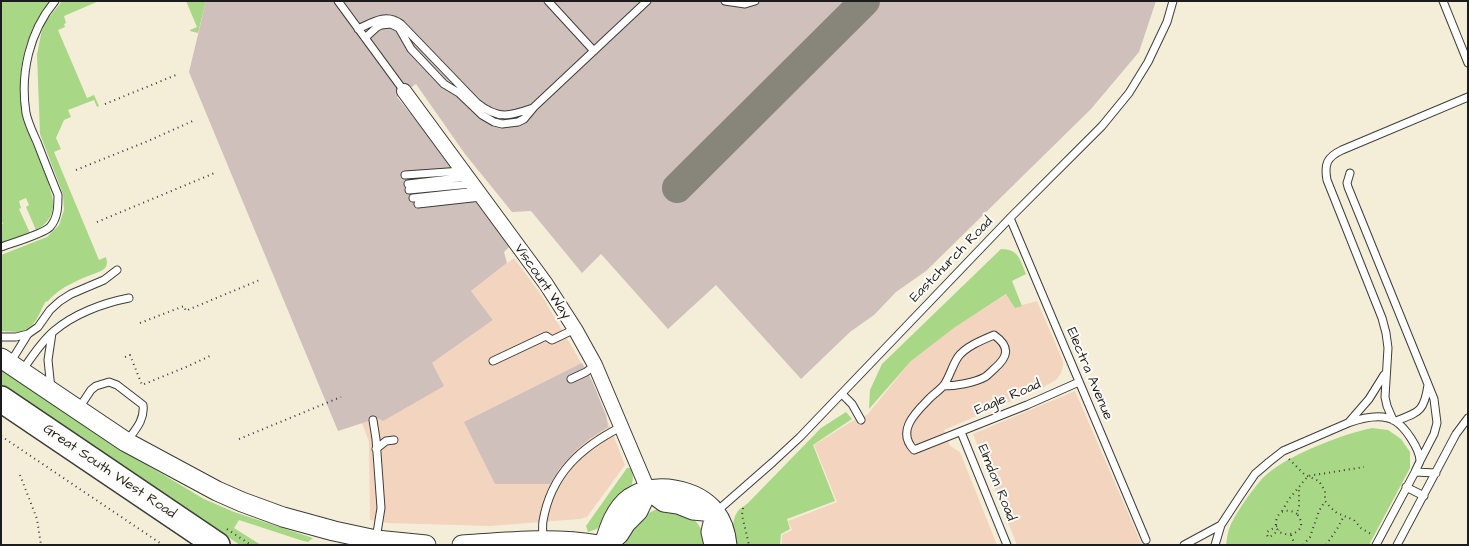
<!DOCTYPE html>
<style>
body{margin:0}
#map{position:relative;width:1469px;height:546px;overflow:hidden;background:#f4eed9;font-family:"Architects Daughter",sans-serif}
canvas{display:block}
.frame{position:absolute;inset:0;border:2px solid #1c1c1c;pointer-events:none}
</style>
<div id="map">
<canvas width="1469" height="546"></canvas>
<div class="frame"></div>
</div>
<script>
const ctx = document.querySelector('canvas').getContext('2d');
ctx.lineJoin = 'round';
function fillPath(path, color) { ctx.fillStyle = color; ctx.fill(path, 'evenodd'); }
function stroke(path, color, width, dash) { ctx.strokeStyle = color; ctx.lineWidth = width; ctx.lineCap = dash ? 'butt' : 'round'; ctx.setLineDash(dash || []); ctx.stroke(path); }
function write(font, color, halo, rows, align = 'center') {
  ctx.font = font + ' "Architects Daughter",sans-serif'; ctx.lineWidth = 4; ctx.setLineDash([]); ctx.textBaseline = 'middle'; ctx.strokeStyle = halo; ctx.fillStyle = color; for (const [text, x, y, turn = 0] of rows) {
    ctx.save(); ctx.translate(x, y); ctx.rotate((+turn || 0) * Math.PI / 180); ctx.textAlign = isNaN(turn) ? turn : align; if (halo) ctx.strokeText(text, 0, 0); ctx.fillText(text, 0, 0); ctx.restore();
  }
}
const built = new Path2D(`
 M514,258l28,38 50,85 33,84 -38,52 -7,2 -90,7 -103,-3 -17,-3 -1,-78 -7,-19 16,-5 54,-55 61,-43 -22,-29z
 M1007,294l8,13 22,-6 26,60v5l-2,7 -5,7 -14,8 -98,42 6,16 10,6 37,93h-215v-10l10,-5 -4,-9 49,-19 -23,-57 40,-25 13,-5 44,-54 43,-34z
 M1075,391l67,154h-125l-44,-111z`);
const industrial = new Path2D(`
 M206,1h950l-17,51 -48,57 -165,162 -30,21 -22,23 -24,17 -49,47 -85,-94 -48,44 -67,-75 -19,19 -51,-62 -19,1 -47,-58 -49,-70 -19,13 117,145 -10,10 3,11 -36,28 22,29 -61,43 12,23 -61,35 -5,-3 -40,13 -149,-359z
 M582,363l10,18 14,34 2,12 -19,12 -14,12 -16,18 -9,15h-55l-31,-62z`);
const green = new Path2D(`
 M1,1h49c-24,32 -33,64 -29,104 4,30 23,57 30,87 1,4 3,10 2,15 -1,11 -8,18 -17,23l-10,-23 3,-2 -3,-7 -7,3 2,7 -2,1 11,24 -29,12v-20l2,-1 -2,-4z
 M62,1h37l-35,15 2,7 -2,1 1,3 -7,3 29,68 7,-3 5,11 -2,1 -3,-7 -26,10 3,7 -7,3 -8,18 5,11 -7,3 45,108 7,-3c2,7 1,11 -5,14 -20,8 -39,14 -54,31l-1,-1c-7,11 -10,29 -28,31 -6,0 -11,-1 -17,-1v-76l46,-18 12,-12 5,-15 -1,-16 -23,-60 -3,-79 4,-21 3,-10z
 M186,1h20l-8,32 -8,-2v-1l7,-3z
 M1001,249c18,0 19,11 25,25l-14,7 10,25 -7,2 -9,-14 -51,33 -44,34 -42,48 1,-19 12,-26z
 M1,370l146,95 57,34 30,13 79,26 -5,4 -8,-2 -61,-20 -5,8 27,17h-21l-239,-160z
 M846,412l6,7 -39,26 22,56 -48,18 3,10 -9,5 -1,11h-47c0,-11 -2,-25 5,-34 2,-3 7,-5 10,-8l73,-75z
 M1372,428l16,2 13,9 9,13v16l-41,77h-143c1,-5 1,-11 3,-16 5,-14 26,-44 37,-54 22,-20 77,-41 106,-47z
 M627,468h5l1,11 -2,9 -30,37 -4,4 -9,3 -2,-6z
 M658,509c32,5 38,4 50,36h-84c2,-17 19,-31 34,-36z`);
const taxiway = new Path2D(`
 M677,188l188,-187`);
const path = new Path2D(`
 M105,104l71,-29
 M76,170l72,-29 47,-21
 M97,222l120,-50
 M140,323l44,-17 2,5 4,-2 72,-30
 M125,357l5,-2 12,30 44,-18 24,-11
 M1,436l162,109
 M239,439l102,-42
 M1289,459l16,16 14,6 6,10v10l5,6 7,6 17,7 7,8 10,6
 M20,475l17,44 4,26
 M743,508l-1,7 7,30
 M1282,511l7,-12 19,-23 56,-9
 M1297,514c-7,-5 -17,-5 -20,4 -9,25 38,19 20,-4l2,-8v-19
 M1277,526l-10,6v3l1,2h2l9,-7
 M227,529l24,16
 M1291,535l4,10
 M1303,545l7,-8 9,-26 6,-10
 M1326,545l11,-16 7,-13`);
const lane = new Path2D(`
 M338,1l66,90
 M548,1l46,50
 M725,1l20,3 10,-3
 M1443,1l25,62
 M358,29c15,-7 28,-16 43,-5l76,79c21,17 33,13 56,5
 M365,38l12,-11 4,-2 10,-1 8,4 12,21 33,35 15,9 23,22 12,7 8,2 16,-2 6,-3 10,-12 113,-106
 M1350,173l-3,10 1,4 86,212 3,24 -3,11 -14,27
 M405,175l57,-4
 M408,184l58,-7
 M409,190l62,-6
 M413,198l64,-7
 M418,204l63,-7
 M1010,218l136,322
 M1,247c11,-4 42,-13 49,-20 8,-9 8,-21 8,-32 -7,-17 -14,-35 -21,-53 -4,-9 -9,-19 -11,-29 -6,-39 3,-81 29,-112
 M1,337h15l12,-3
 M493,361l53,-25 6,4 23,-11
 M10,363l18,-29 10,-7 12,-17 10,-9 11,-7 33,-14 13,-10
 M22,371c9,-13 19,-29 32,-40 20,-17 49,-28 75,-33
 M571,379l15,-7 9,-7
 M943,386c12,0 31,-3 42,-9 3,-2 6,-5 9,-8 14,-12 17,-22 0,-34 -12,5 -29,12 -36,22 -6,9 -8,19 -14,28 -5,6 -12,10 -17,16 -14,14 -30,31 -13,49l113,-45 52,-23
 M51,389l-3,-29 4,-27
 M842,394l10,10 9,16
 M79,408l12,-18 5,-4 13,-4 8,3 26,20c2,15 -8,25 -16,36
 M373,420l3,19 5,69 -5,31
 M1393,420l-6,-14 -2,-9 3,-49 -2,-15 -4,-15 -55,-138c-3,-16 0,-23 15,-30l126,-53
 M1396,421c23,-9 28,-9 32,-36
 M1349,422l20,-23 15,-24
 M961,432l46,113
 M376,449l10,-8 8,-1
 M1415,472l21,1
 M1406,487l18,9
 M717,511l56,-49 27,-25 210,-219 92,-92 27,-33 19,-31 19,-40 6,-21
 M543,540c0,-6 -1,-13 0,-19 8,-47 38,-74 78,-94
 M1184,545l37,-20
 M1215,545l6,-20 19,-29 15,-22 14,-12 14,-11 65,-28c14,-5 34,-10 47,-2 10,6 25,28 25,40 -1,3 -4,8 -5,11l-39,73
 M1397,545l59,-111 12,-16`);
const street = new Path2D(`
 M404,91l142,193 29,45 20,36 53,125`);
const secondary = new Path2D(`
 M1,358l125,84 91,49 25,11 41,15 51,14 42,9 50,5
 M648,490l16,12 14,2 15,6 22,2
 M611,541l8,-7 7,-11 12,-12 10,-21
 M462,545c45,-3 91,-8 137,0
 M604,545c5,-17 11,-36 26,-47 25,-17 67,-9 85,14 7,9 11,22 12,33
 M714,545l-3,-13 4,-18`);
const highway = new Path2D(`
 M1,399l216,146`);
const streetNames = [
 ["Eastchurch Road",952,260,-46],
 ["Viscount Way",542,282,55],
 ["Electra Avenue",1089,374,67],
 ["Eagle Road",1008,398,-23],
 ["Great South West Road",109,472,34],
 ["Elmdon Road",996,483,68]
];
fillPath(built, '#f3d4bf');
fillPath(industrial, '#cfc0bb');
fillPath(green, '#a8d785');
stroke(taxiway, '#88857a', 30);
stroke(lane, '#3c3c38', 9);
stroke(street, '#3c3c38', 16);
stroke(secondary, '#3c3c38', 21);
stroke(highway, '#3c3c38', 28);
stroke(path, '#3c3c38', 2, [1, 4]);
stroke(lane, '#fff', 7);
stroke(street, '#fff', 14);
stroke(secondary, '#fff', 19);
stroke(highway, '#fff', 25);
write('14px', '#1c1c1c', '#fdfcf7', streetNames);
</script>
